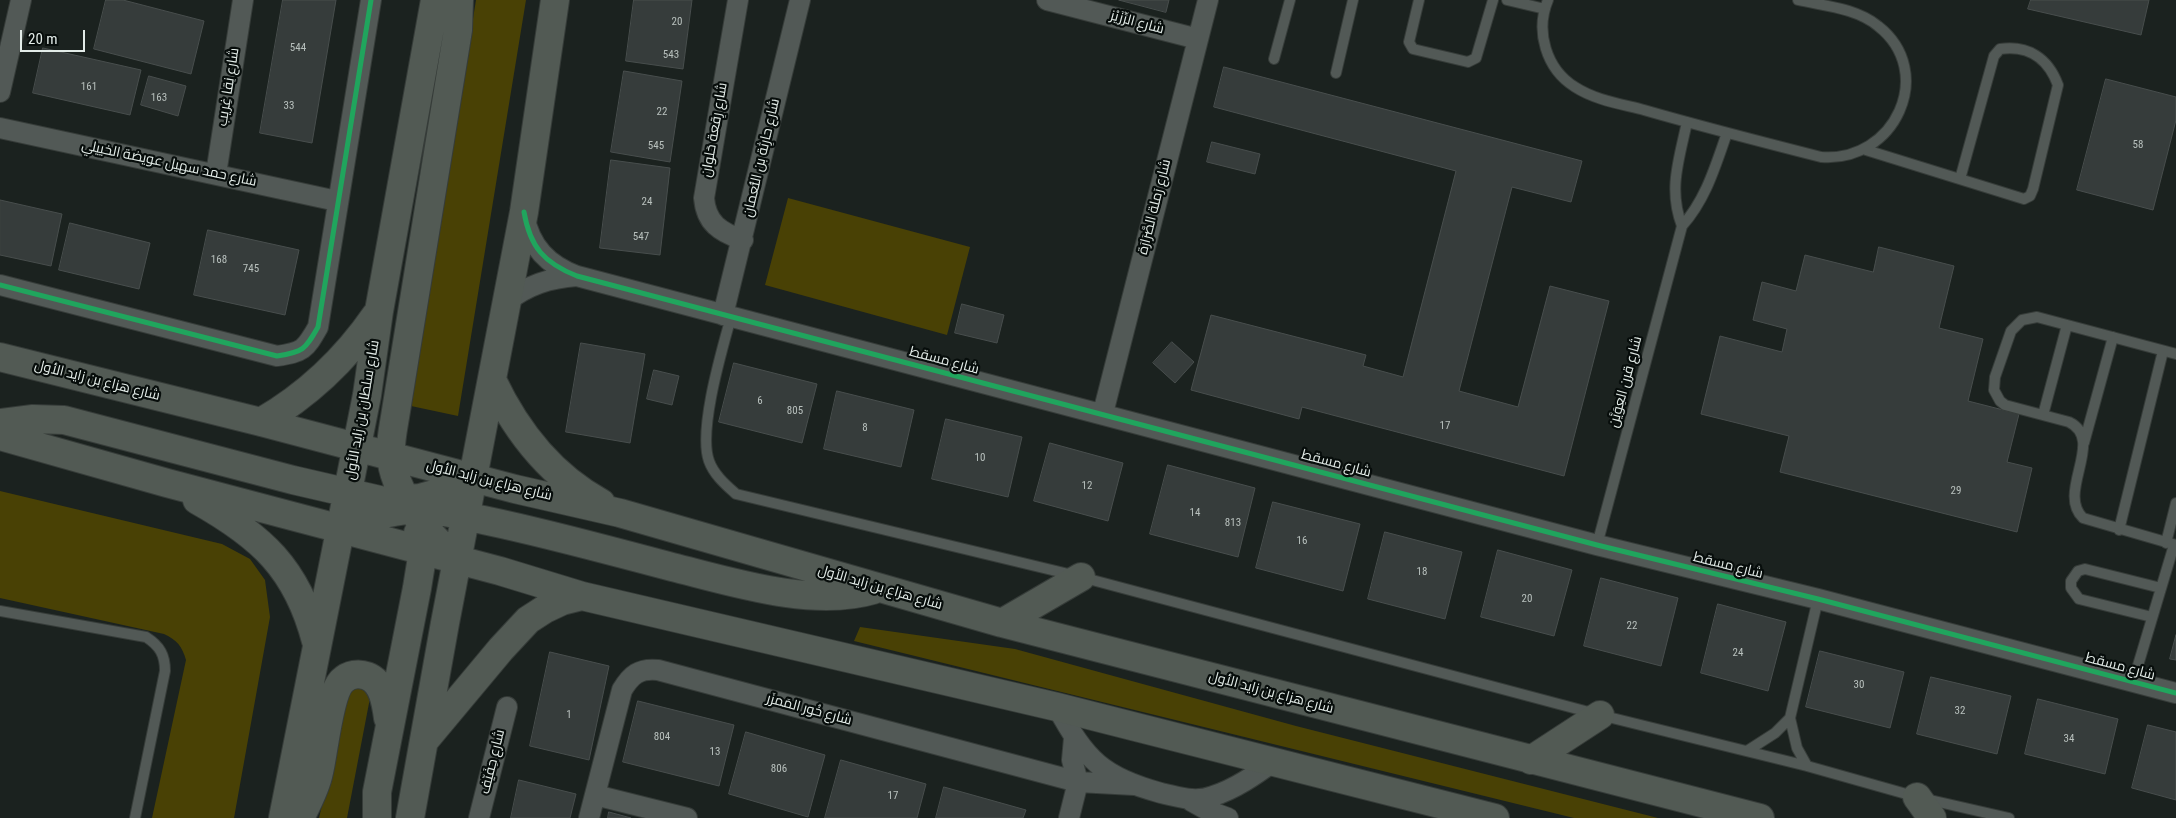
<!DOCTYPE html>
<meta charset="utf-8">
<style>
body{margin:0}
#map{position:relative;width:2176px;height:818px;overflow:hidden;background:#1b221f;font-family:"Roboto Condensed",sans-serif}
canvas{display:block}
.scale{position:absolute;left:20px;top:30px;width:65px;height:22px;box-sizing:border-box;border:2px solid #e3ece8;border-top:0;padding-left:6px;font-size:15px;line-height:18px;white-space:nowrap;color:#e3ece8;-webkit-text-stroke:4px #070d0b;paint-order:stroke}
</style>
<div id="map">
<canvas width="2176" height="818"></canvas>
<div class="scale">20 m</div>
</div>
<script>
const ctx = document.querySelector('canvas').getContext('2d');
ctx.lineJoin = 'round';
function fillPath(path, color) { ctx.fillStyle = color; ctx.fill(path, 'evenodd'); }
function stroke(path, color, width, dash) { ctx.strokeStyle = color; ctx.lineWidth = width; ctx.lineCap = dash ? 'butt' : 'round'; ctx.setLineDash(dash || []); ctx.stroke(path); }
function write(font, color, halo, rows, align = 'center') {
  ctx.font = font + ' "Roboto Condensed",Cairo,sans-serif'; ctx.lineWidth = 4.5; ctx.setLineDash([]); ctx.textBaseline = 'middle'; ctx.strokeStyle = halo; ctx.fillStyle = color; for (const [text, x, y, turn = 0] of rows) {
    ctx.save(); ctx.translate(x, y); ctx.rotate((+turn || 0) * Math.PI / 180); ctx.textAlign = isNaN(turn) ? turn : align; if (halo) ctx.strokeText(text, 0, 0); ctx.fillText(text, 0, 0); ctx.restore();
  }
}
const green = new Path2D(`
 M476,0h50l-68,416 -47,-10z
 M788,198l182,49 -23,88 -182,-50z
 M0,491l222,53 28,15 15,21 5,37 -36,201h-82l34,-158c-4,-14 -9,-20 -22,-26l-164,-36z
 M860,627l155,22 281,77 362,92h-84l-720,-177z
 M363,686l7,12 -23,120h-28l30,-130z`);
const building = new Path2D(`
 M106,0h17l81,21 -13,53 -97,-25z
 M283,0h53l-24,143 -52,-10z
 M634,0h58l-9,69 -57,-8z
 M1119,0h50l-3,12z
 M2031,0h118l-8,35 -113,-26z
 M43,48l98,22 -11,45 -97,-22z
 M1224,67l358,94 -11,41 -59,-15 -53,204 59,16 32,-121 59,15 -45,175 -262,-69 -3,12 -108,-29 20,-75 155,40 -3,11 40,11 53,-206 -242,-64z
 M624,71l58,10 -12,81 -59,-10z
 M149,76l37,10 -8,30 -37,-11z
 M2106,79l70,18v23l-23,90 -76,-20z
 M1212,142l48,12 -5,20 -48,-12z
 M611,160l59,8 -10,87 -60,-7z
 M0,200l62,14 -11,52 -51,-11z
 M70,223l80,20 -11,46 -80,-19z
 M208,230l91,20 -14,65 -91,-20z
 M1879,247l75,19 -15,62 44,11 -15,62 51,13 -12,48 25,6 -15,64 -237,-60 9,-36 -88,-22 19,-78 62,16 5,-23 -34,-9 9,-38 34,9 9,-36 68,17z
 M962,304l42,11 -7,28 -42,-10z
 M1172,342l22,20 -19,21 -22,-20z
 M581,343l64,11 -15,89 -64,-11z
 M734,363l83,21 -15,59 -83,-21z
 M654,370l25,6 -7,29 -25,-6z
 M837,391l77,19 -13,57 -77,-18z
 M946,419l76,18 -14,60 -76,-18z
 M1050,443l73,20 -15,58 -74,-20z
 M1168,465l87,23 -17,69 -88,-23z
 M1273,502l87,22 -17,67 -87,-23z
 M1385,532l77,20 -17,67 -77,-20z
 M1498,550l74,20 -18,66 -73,-19z
 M1601,578l77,20 -17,68 -77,-20z
 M1718,604l68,18 -18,69 -67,-18z
 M2176,635v25l-6,-1z
 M1820,651l84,21 -14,56 -84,-21z
 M550,652l59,14 -20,94 -59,-14z
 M1931,677l80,19 -14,58 -80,-20z
 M2038,699l80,20 -13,55 -80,-20z
 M638,701l96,24 -15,61 -96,-24z
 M2148,725l28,7v68l-44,-12z
 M746,732l79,23 -17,62 -79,-23z
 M841,760l85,24 -9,34h-92z
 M519,780l57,14 -6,24h-59z
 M944,787l82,23 -3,8h-87z
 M609,812l22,6h-23z`);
const lane = new Path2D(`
 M1419,0l-10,42 4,7 55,13 8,-4 17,-58
 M1507,0l38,9
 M1548,0c-13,31 -2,69 27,87 20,13 46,17 69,23 59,17 118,32 177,47 74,6 116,-85 57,-131 -22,-18 -54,-20 -80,-26
 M1274,59l16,-59
 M1336,73l17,-73
 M1866,150l158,49 6,-3 3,-7 25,-104c-10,-27 -30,-40 -58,-36l-6,7 -34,123
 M1682,226c-14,-37 -3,-66 5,-104
 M731,317c-9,33 -33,113 -22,144 5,14 17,24 27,33l345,83 519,138 207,51 110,31 92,21
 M2176,354l-139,-37 -15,3 -11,11 -16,46 -1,13 6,11 5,4 64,17c37,18 -13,70 14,96l93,27
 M2043,415l24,-90
 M2084,443l29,-106
 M2119,530l44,-179
 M2166,543l10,-40
 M1597,545l85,-319c24,-27 33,-59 45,-93
 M0,611l146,26c14,9 19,18 19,34l-30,147
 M2152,617l-73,-18 -8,-11v-7l7,-10 7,-2 76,19
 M2133,682l41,-137
 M1747,751l28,-18 15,-15
 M1807,766l-10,-18 -7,-30 28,-119`);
const street = new Path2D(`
 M738,0l-34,198c2,25 16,34 39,42
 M1047,0l151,39
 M0,92l21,-92
 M0,128l337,73
 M216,174l27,-174
 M524,215c6,32 24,50 53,61l1020,269 221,54 358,94
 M0,285l277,71c26,-4 28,-6 41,-29l53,-327
 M506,302c22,-17 43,-24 71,-26
 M723,315l77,-315
 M1103,413l105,-413
 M1057,707c29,53 45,70 104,86 19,4 34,10 52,3 22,-7 42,-21 60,-34
 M595,795l92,23
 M1191,801l18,10 19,7
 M479,818l28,-111
 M589,818l33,-128c9,-15 17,-22 36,-20l420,112 56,3
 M1069,818l9,-36 -6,-22 2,-22`);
const primary = new Path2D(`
 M0,357l261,65 254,67 105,24 382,110 758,195
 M492,380c24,51 58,95 109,123
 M261,422c47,-27 84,-62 115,-107
 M0,423l33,-4 31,1 229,60 91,21 36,-3 18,-5 35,-15
 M0,436l167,47 333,88 82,25 475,111 438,111
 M197,500c64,36 100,68 119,141
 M341,529c22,-8 44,-18 69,-19 27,-2 52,6 78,11 62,13 123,30 184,46 60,15 141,41 201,23
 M455,558c-27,-23 -62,-66 -64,-103 -1,-12 2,-26 4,-38l63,-387 1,-30
 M1002,623l79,-46
 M425,740l76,-91 27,-29 17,-11 17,-8 20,-5
 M1531,760l69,-45
 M1917,797l15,21
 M283,818l84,-423 12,-84 56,-311
 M300,818c7,-14 16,-30 19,-46 5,-20 10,-78 23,-91 7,-7 17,-8 25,-5 16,6 19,27 21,42
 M377,818v-26l40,-204 6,-37 -5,-18
 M410,818l35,-195 79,-411 31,-212`);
const cycleway = new Path2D(`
 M524,212c6,35 20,51 53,64l1020,269 221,54 358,94
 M0,285l277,71c26,-4 28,-6 41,-29l53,-327`);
const numberNames = [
 ["20",677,22],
 ["544",298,48],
 ["543",671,55],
 ["161",89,87],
 ["163",159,98],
 ["33",289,106],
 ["22",662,112],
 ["58",2138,145],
 ["545",656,146],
 ["24",647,202],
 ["547",641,237],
 ["168",219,260],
 ["745",251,269],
 ["6",760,401],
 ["805",795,411],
 ["17",1445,426],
 ["8",865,428],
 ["10",980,458],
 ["12",1087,486],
 ["29",1956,491],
 ["14",1195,513],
 ["813",1233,523],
 ["16",1302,541],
 ["18",1422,572],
 ["20",1527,599],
 ["22",1632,626],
 ["24",1738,653],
 ["30",1859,685],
 ["32",1960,711],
 ["1",569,715],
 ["804",662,737],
 ["34",2069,739],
 ["13",715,752],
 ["806",779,769],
 ["17",893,796]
];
const streetNames = [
 ["شارع الرِّزَيْز",1137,23,15],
 ["شارع نِقا غِريب",229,87,-81],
 ["شارع رِقعة حَلوان",715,130,-80],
 ["شارع حارِثة بن النُّعمان",762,158,-77],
 ["شارع حمد سهيل عويضة الخييلي",169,164,12],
 ["شارع رَملة الصَّرَارَة",1155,207,-76],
 ["شارع مسقط",944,361,15],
 ["شارع هزاع بن زايد الأول",97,381,14],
 ["شارع قرن العِوَيَّن",1626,382,-75],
 ["شارع سلطان بن زايد الأول",363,410,-80],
 ["شارع مسقط",1336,464,15],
 ["شارع هزاع بن زايد الأول",489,481,14],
 ["شارع مسقط",1728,566,14],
 ["شارع هزاع بن زايد الأول",880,588,16],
 ["شارع مسقط",2120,667,15],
 ["شارع هزاع بن زايد الأول",1271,693,15],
 ["شارع خُور المَمزَر",809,710,15],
 ["شارع حِفَيّف",493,762,-76]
];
fillPath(green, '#494105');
fillPath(building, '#363c3b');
stroke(building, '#484e4d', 1);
stroke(lane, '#363c39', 12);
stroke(street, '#363c39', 22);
stroke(primary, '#363c39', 30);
stroke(lane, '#525956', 10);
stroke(street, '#525956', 20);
stroke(primary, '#525a54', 28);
stroke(cycleway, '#20a55d', 5);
write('11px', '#b8c0bd', null, numberNames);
write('14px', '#e3ece8', '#070d0b', streetNames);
</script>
